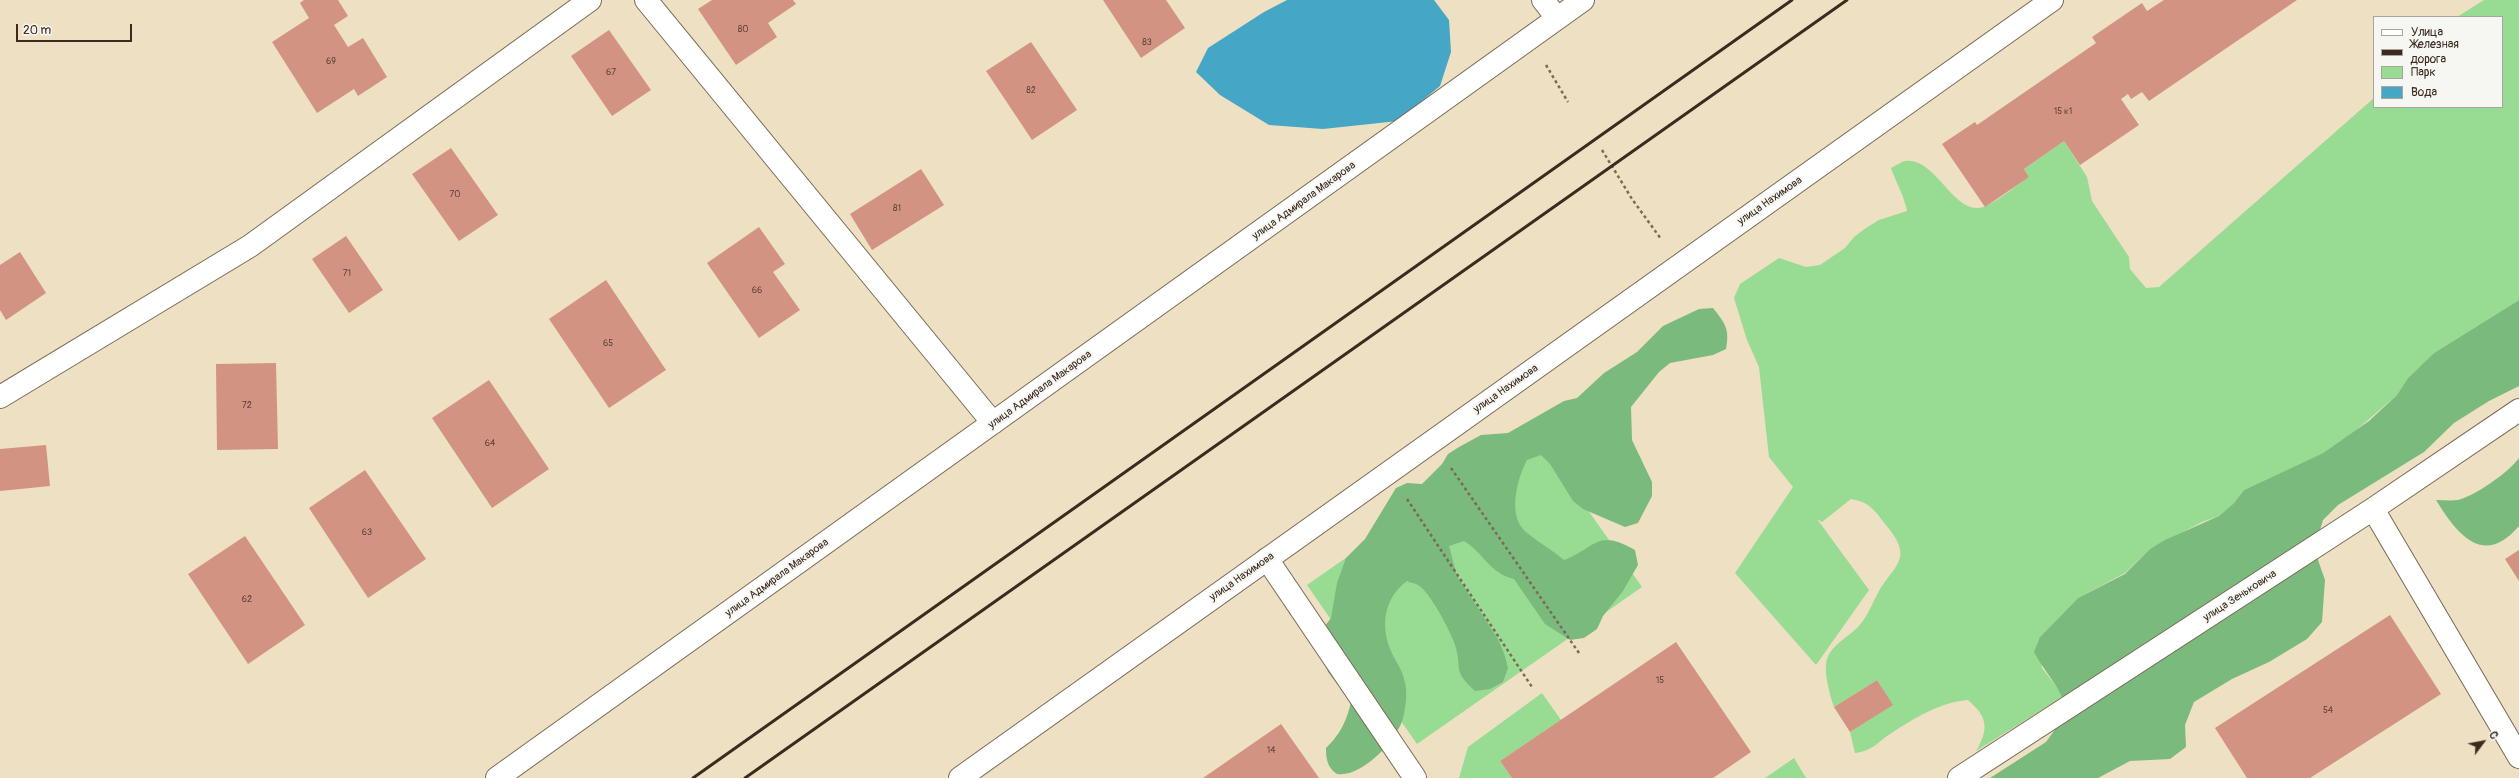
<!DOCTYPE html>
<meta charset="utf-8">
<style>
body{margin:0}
#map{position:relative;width:2519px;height:778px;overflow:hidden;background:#eee0c2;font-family:Pangolin,sans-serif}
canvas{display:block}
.legend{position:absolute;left:2373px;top:16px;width:130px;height:92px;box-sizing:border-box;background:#f6f6f2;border:1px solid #aba49d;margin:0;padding:5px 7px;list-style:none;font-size:12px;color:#3b2a1e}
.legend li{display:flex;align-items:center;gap:8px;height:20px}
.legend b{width:20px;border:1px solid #aba49d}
.north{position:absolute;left:2463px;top:722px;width:40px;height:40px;-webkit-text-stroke:3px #f6f6f2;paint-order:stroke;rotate:58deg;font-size:11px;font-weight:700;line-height:16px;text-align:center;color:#3b2a1e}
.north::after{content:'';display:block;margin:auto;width:14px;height:18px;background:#3b2a1e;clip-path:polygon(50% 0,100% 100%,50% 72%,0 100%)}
.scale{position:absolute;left:16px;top:24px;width:116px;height:18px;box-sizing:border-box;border:2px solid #3b2a1e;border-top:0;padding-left:5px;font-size:12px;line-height:14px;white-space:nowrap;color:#3b2a1e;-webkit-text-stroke:3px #f6f6f2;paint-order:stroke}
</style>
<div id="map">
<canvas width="2519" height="778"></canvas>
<ul class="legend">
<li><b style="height:5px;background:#fff"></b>Улица</li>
<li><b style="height:5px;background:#3b2a1e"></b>Железная дорога</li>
<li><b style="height:11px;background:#98db93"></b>Парк</li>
<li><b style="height:11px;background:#46a6c5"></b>Вода</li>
</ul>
<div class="north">С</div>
<div class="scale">20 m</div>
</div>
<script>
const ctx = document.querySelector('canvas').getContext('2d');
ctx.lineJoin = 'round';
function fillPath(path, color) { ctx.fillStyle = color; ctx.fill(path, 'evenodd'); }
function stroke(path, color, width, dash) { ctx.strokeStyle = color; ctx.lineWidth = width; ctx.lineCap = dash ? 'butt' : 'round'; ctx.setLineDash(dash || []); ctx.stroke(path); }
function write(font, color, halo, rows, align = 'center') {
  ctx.font = font + ' Pangolin,sans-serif'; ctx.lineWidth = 4; ctx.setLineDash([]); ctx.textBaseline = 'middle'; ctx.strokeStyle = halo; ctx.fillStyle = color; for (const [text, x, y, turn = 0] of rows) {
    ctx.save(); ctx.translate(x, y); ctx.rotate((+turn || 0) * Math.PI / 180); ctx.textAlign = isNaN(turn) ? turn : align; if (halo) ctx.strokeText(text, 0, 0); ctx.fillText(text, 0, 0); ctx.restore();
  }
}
const green = new Path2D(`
 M2484,0h35v300l-85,53 -26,25 -11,17 -43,37 -31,21 -79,37 -10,13 -15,13 -17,6 -52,27 -25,24 -47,25 -38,39 2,31 22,28 -88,55c13,-22 12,-34 -8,-51 -28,2 -55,19 -78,34 -15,10 -16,16 -35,19l-5,-21 42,-27 -15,-25 -43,27c-4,-12 -11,-36 -7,-48 4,-13 19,-21 29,-30 10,-9 16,-25 22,-36 16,-29 37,-33 8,-68 -11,-14 -16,-23 -35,-26l-29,23 -5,-3 52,71 -53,75 -81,-92 58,-86 -24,-30 -10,-90 -12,-27 -13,-42 6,-14 39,-26 27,9 14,-2 25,-17 9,-11 12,-9 13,-8 28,-9c-3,-16 -11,-28 -16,-43 4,-2 10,-6 14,-7 33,-4 49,59 81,45 15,-7 29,-20 43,-29l-5,-8 40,-28 23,36 5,24 37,56 1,12 16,19 13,-1 215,-189v9h128v-90h-45z
 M1531,429l111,158 -225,157 -110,-159z
 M1542,693l19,27 -61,41 12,17h-53l9,-31z
 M1794,758l12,20h-41z`);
const forest = new Path2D(`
 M2519,300v86l-30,15 -35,22 -30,29 -86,53 -15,15 -6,20 1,20 7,20 -3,42 -15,17 -38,23 -37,17 -38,23 -9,23 1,22 -16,12 -40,2 -32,17h-108l56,-36 21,-29c-5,-26 -21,-38 -33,-61l6,-15 38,-39 47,-24 25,-25 15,-9 54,-24 15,-13 10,-13 79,-37 46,-32 28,-26 11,-17 26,-25z
 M1713,308c12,15 17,21 13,41l-13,6 -43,8 -11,9 -28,35 1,33 20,42v14l-14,27 -13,4 -42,-18 -10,-8 -23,-37 -9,-9 -14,5c-10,19 -20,56 -1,72 12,10 26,18 38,28 33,-13 33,-32 71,-10l3,15 -15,26 -20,25 -6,13 -13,9 -14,2 -25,-16 -31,-45c-25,-6 -29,-25 -50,-38l-15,5 8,30 41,63 6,14 4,15 -5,14 -13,7 -15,2c-24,-22 -12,-22 -20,-46 -4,-13 -25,-53 -37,-60 -3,-2 -8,-2 -11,-4 -23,17 -27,45 -16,70 4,10 11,18 13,28 4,11 2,27 -1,39 -5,21 -41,60 -66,56 -10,-6 -11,-16 -11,-26 14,-13 21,-28 25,-46l-23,-30 -12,-35 15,-19 6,-35 9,-25 19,-19 31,-51 11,-5 15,1 20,-20 6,-10 11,-7 22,-12 27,-2 56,-32 13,-3 27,-25 33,-21 26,-26 36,-17z
 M2519,458v68c-36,42 -62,8 -83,-26 7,0 15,1 22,0 17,-4 51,-28 61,-42z`);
const water = new Path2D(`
 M1287,0h147l15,20 2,32 -11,34 -42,35 -75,8 -54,-4 -49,-30 -24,-23 12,-24 56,-36z`);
const building = new Path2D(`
 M304,0h34l10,16 -14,9 14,22 15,-9 24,39 -29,19 -4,-7 -37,24 -45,-71 37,-24 -9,-15z
 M712,0h81l3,4 -28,19 9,14 -41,28 -38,-56z
 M1103,0h63l19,28 -44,30z
 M2164,0h133l-148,101 -7,-9 -11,7 -3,-5 -7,5 18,26 -59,40 -16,-24 -40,28 5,8 -44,30 -43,-63 33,-22 2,3 119,-82 -4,-6 50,-34 5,8z
 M609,30l42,60 -39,26 -41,-60z
 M1031,42l46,68 -45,30 -46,-69z
 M451,148l47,67 -39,26 -47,-67z
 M921,169l23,36 -72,45 -22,-36z
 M759,227l26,37 -12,8 27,38 -41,28 -52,-75z
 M346,236l37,54 -34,23 -37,-54z
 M20,252l26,41 -40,27 -6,-10v-45z
 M606,280l60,90 -57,38 -60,-89z
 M276,363l2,86 -61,1 -1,-86z
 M489,380l60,89 -57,39 -60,-90z
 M46,445l4,41 -50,5v-42z
 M365,470l61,89 -58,39 -59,-90z
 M245,536l60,89 -57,39 -60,-90z
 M2519,550v31l-14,-22z
 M2390,615l51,79 -131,84h-63l-32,-50z
 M1676,642l75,110 -38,26h-201l-12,-17z
 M1877,680l16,25 -43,27 -16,-25z
 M1281,724l38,54h-116z`);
const path = new Path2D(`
 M1546,65l22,37
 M1602,150l30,49 29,40
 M1451,468l128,185
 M1407,499l125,188`);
const minor = new Path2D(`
 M646,0l347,423
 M1543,0l14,18
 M0,397l250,-151 340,-246
 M2373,509l146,248
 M1267,559l148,219
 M497,778l1086,-778
 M1959,778l414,-269 146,-99`);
const major = new Path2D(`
 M960,778l1092,-778`);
const rail = new Path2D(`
 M693,778l1099,-778
 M745,778l1102,-778`);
const numberNames = [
 ["80",743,30],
 ["83",1147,43],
 ["69",331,62],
 ["67",611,73],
 ["82",1031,91],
 ["15 к1",2063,112],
 ["70",455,195],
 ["81",897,209],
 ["71",347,274],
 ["66",757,291],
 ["65",608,344],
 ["72",247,406],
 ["64",490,444],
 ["63",367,533],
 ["62",247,600],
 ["15",1660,681],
 ["54",2328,711],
 ["14",1271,751]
];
const streetNames = [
 ["улица Адмирала Макарова",1304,201,-36],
 ["улица Нахимова",1770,201,-35],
 ["улица Нахимова",1506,389,-35],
 ["улица Адмирала Макарова",1040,390,-36],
 ["улица Нахимова",1242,577,-35],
 ["улица Адмирала Макарова",777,578,-36],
 ["улица Зеньковича",2240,596,-33]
];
fillPath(green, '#98db93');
fillPath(forest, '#7abb7d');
fillPath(water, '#46a6c5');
fillPath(building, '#d29383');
stroke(minor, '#7a6a57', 24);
stroke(major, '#7a6a57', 24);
stroke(path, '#7a6a57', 2.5, [3, 3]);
stroke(minor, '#fff', 22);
stroke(major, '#fff', 22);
stroke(rail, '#3b2a1e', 3);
write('9px', '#614437', null, numberNames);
write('11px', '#3b2a1e', '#f6f6f2', streetNames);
</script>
